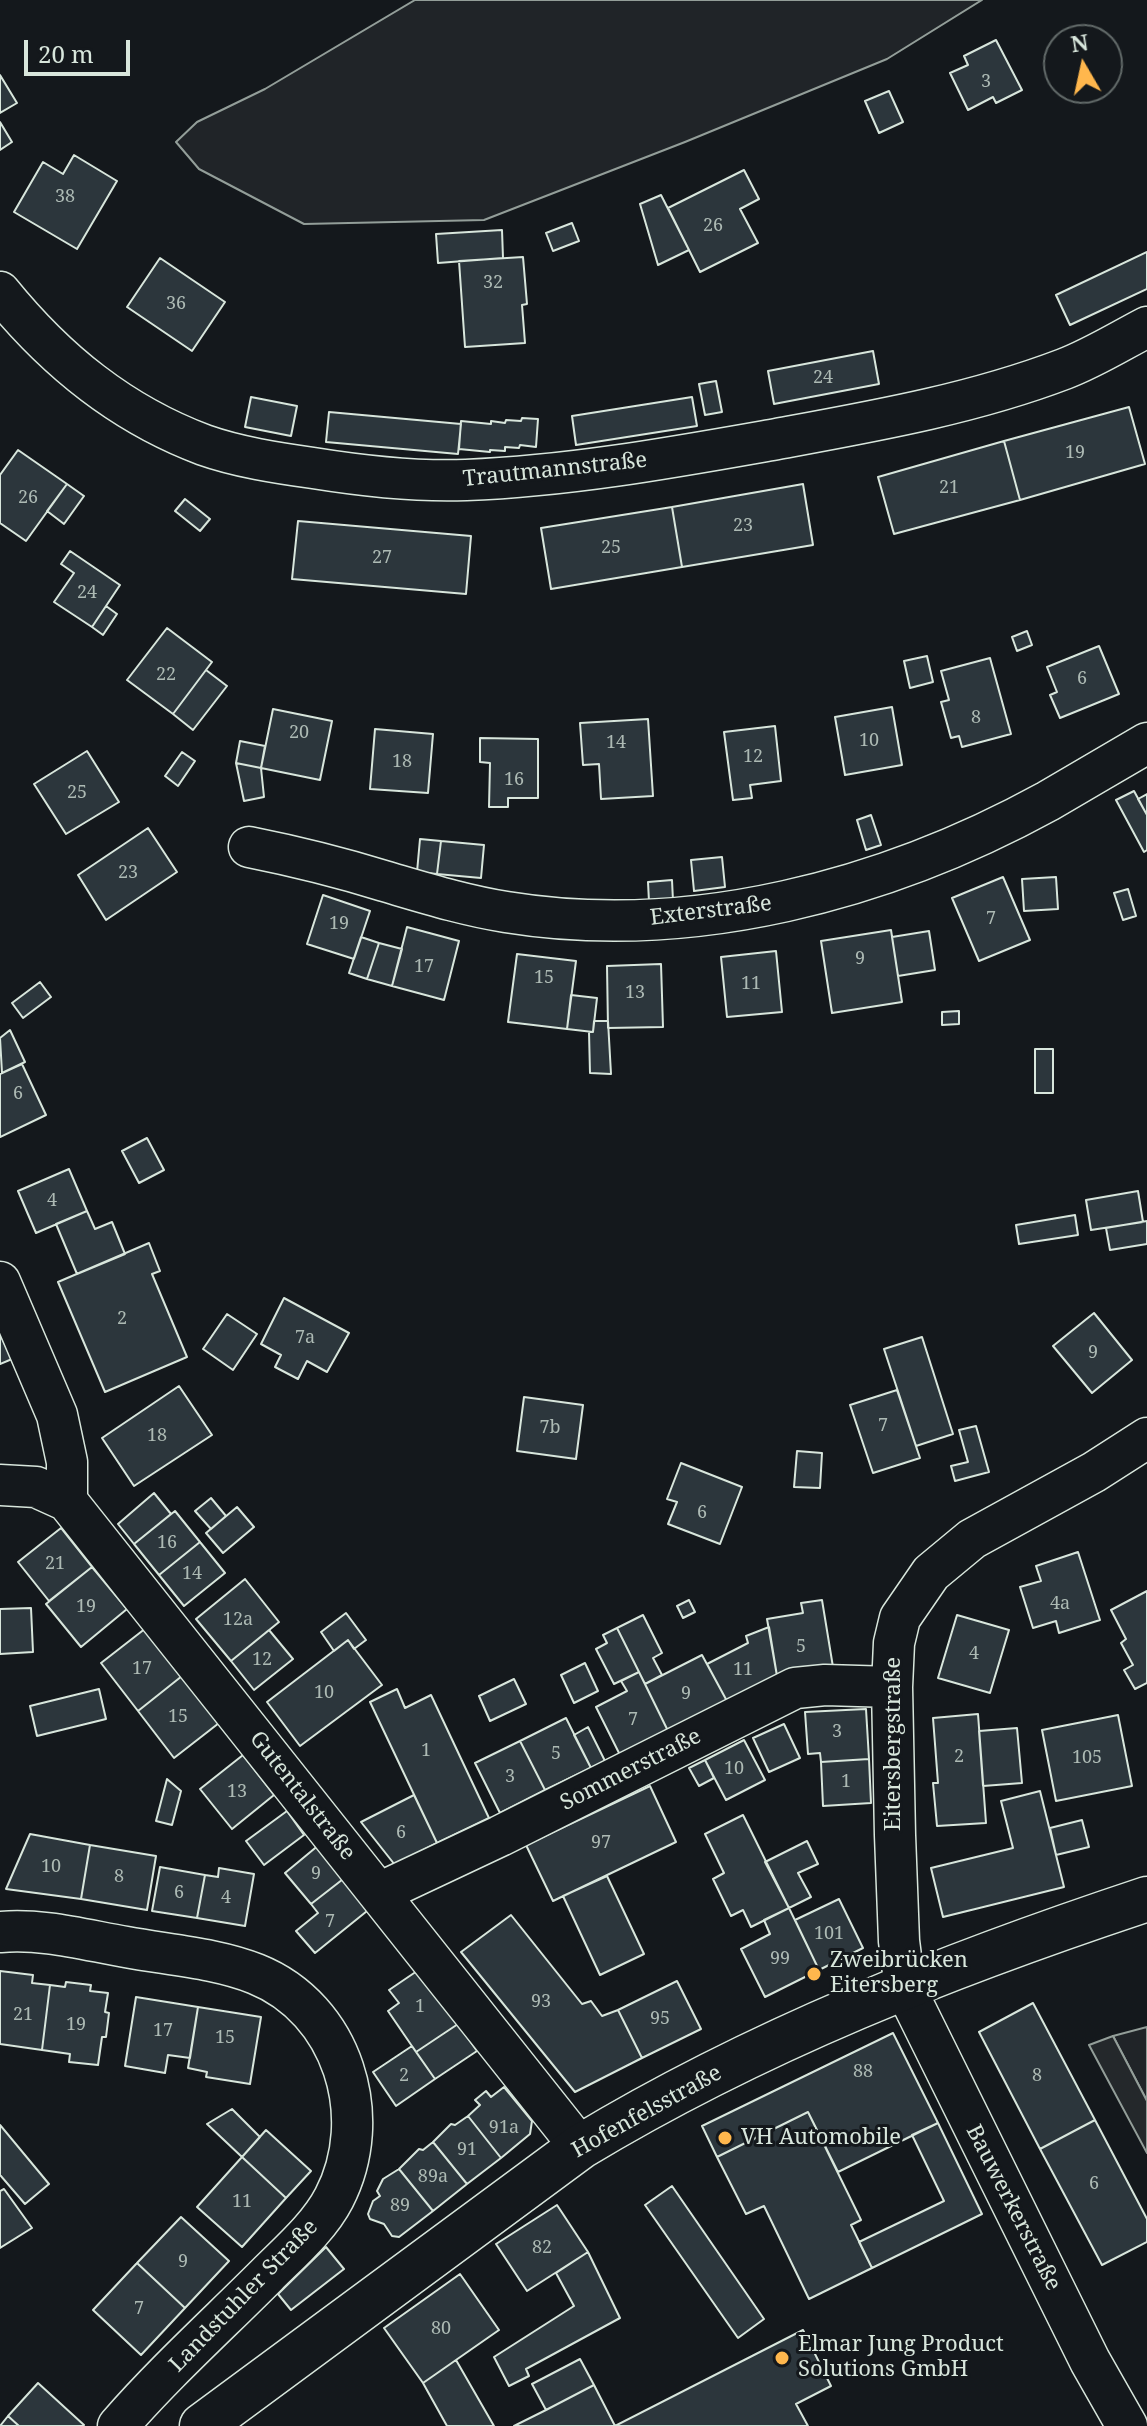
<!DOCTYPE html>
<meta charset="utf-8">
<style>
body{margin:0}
#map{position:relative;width:1147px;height:2426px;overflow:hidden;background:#14181c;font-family:"Noto Serif",serif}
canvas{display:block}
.north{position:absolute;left:1043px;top:24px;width:80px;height:80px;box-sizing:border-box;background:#14181c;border:2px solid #626a69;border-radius:50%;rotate:351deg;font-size:22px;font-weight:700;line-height:32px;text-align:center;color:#d8e6dc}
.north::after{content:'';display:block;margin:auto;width:28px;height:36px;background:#ffb74d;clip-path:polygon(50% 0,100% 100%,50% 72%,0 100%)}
.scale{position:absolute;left:24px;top:40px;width:106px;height:36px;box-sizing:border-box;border:4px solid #d8e6dc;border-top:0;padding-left:10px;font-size:24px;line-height:28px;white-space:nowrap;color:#d8e6dc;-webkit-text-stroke:6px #14181c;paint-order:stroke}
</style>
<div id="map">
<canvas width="1147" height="2426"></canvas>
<div class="north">N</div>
<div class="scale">20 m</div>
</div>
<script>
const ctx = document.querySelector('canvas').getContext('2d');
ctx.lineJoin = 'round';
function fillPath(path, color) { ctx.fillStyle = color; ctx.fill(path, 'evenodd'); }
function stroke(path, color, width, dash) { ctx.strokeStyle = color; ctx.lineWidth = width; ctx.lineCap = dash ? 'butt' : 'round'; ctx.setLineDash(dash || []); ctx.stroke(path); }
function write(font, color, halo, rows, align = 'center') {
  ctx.font = font + ' "Noto Serif",serif'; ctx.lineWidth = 6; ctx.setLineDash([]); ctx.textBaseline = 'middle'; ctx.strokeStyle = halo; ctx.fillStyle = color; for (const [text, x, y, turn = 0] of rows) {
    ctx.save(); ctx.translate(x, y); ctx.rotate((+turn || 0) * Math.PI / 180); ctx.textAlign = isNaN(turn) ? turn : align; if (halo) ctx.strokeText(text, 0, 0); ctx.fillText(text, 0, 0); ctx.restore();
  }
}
const green = new Path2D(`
 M415,0h567l-95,59 -202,83 -201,78 -180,4 -105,-55 -23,-27 21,-20 68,-33z
 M1147,2027v74l-34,-65z`);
const parking = new Path2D(`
 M1113,2036l34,65v52l-58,-108z`);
const building = new Path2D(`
 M996,40l26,50 -26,13 -3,-6 -25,13 -18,-37 18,-8 -4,-9z
 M0,75l17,28 -17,10z
 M889,91l14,31 -24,11 -14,-32z
 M0,122l12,20 -12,8z
 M74,155l43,26 -40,68 -63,-37 29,-50 20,12z
 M744,170l15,29 -19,10 18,34 -58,29 -32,-64z
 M661,195l28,55 -31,15 -18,-61z
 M572,223l7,18 -26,10 -7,-18z
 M502,230l1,28 -65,5 -2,-29z
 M1147,252v37l-77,36 -14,-30z
 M523,257l4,47 -5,1 3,38 -60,4 -6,-86z
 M160,258l65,44 -33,49 -65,-44z
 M873,351l6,33 -105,20 -6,-33z
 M716,381l6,31 -17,3 -6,-31z
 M251,397l46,9 -6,30 -46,-9z
 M692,397l5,29 -121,19 -4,-29z
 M1129,407l16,57 -125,36 -16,-59z
 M329,412l132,12 -3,30 -132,-12z
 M522,418l16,1 -2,28 -16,-2 -1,3 -14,-1v4l-15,-1v2l-31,-3 2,-28 30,3v-3l14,2 1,-3 15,1z
 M1004,441l16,59 -126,34 -16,-57z
 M18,450l49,34 -41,57 -26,-18v-48z
 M67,484l17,12 -20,28 -17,-13z
 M803,484l10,61 -131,22 -10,-60z
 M185,499l25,20 -10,12 -25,-20z
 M672,507l10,60 -131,22 -10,-61z
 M298,521l173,15 -5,58 -174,-15z
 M70,551l50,34 -28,42 -38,-25 20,-29 -13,-9z
 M106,606l11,8 -14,21 -11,-8z
 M167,628l45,34 -39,52 -46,-34z
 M1027,631l5,14 -15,6 -5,-14z
 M1099,646l20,48 -59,24 -10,-23 7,-3 -10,-25z
 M927,656l6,26 -23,6 -6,-27z
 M990,658l21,76 -49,13 -3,-11 -8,2 -10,-36 8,-2 -8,-29z
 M206,670l21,16 -34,44 -20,-16z
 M892,707l10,58 -57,10 -10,-58z
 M273,709l59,12 -12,59 -59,-12z
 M648,719l5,77 -52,3 -2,-35 -16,1 -3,-42z
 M775,726l6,55 -31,4 2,13 -19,2 -9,-68z
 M375,729l58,5 -5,59 -58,-4z
 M480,738l58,1v59h-30v9h-19l1,-44 -10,-1z
 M240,741l25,5 -4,22 -25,-5z
 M87,751l32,51 -53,32 -32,-50z
 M182,752l13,9 -17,25 -13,-10z
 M236,763l25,5 3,29 -20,4z
 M1134,791l13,24v35l-3,2 -28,-52z
 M1147,794v21l-9,-16z
 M871,815l10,30 -15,5 -9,-30z
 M148,828l29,44 -71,48 -28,-45z
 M420,839l21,2 -4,33 -20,-2z
 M441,841l43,4 -3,33 -44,-4z
 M722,857l3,30 -31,4 -3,-31z
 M1003,877l27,63 -51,21 -27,-63z
 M1056,877l2,32 -34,2 -2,-32z
 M672,880l1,21 -24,1 -1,-20z
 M1128,889l8,27 -13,4 -9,-27z
 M323,895l47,16 -16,48 -47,-15z
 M407,927l52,14 -15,59 -52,-14z
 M891,930l11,72 -70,11 -11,-72z
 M929,931l6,39 -37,6 -6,-39z
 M361,937l18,6 -12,36 -18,-6z
 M379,943l23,6 -10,37 -25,-7z
 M776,951l6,61 -55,5 -6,-60z
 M517,954l59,7 -9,68 -59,-7z
 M661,964l2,63 -55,1 -1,-62z
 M40,982l11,15 -28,21 -11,-15z
 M571,995l26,3 -4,34 -26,-3z
 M959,1011v13l-17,1v-13z
 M594,1021h14l3,53 -21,-1 -1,-41h4z
 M10,1030l15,32 -23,11 -2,-35z
 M1035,1049h18v44h-18z
 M22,1064l24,51 -46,22v-63z
 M147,1138l17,32 -25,13 -17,-32z
 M69,1169l18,42 -51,22 -18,-42z
 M1138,1191l5,31 -52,8 -5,-30z
 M87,1211l8,18 17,-7 13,32 -48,20 -21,-50z
 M1075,1215l3,20 -59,9 -3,-19z
 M1147,1221v23l-37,6 -4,-22z
 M149,1243l11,28 -8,3 35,83 -82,35 -47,-110z
 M284,1298l65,35 -22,39 -20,-11 -9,18 -23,-12 6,-12 -20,-11z
 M1094,1313l38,47 -40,33 -39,-47z
 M227,1314l30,20 -24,36 -30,-21z
 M0,1334l12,25 -12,5z
 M922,1337l31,97 -37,12 -32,-97z
 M179,1386l33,49 -78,51 -32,-48z
 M897,1390l23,68 -47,15 -23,-68z
 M524,1397l59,8 -7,54 -59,-8z
 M976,1426l13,46 -34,9 -4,-15 17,-4 -9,-32z
 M797,1451l25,2 -2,35 -26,-1z
 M681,1463l61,24 -22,57 -52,-20 9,-22 -10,-3z
 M154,1493l17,21 -37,30 -16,-20z
 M211,1498l15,18 -15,13 -16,-18z
 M237,1507l17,20 -31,26 -17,-20z
 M175,1511l25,31 -41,33 -25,-31z
 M61,1528l31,39 -43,34 -31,-39z
 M200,1542l25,31 -41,33 -25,-31z
 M1078,1552l22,68 -41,13 -3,-12 -23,7 -13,-41 21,-6 -5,-15z
 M92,1567l35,42 -46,38 -35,-43z
 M245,1579l34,43 -48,39 -35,-42z
 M1147,1591v92l-12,6 -11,-19 9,-5 -12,-22 5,-4 -15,-29z
 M689,1600l6,12 -12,6 -6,-12z
 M822,1600l11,67 -56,9 -10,-57 36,-6 -2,-10z
 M31,1608l2,44 -33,2v-45z
 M346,1613l20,27 -12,9 -6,-9 -14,11 -13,-19z
 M643,1615l19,38 -9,5 9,17 -17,9 -28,-56z
 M957,1615l52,15 -19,63 -52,-15z
 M769,1627l8,49 -49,27 -21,-39 41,-21 -2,-7z
 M146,1628l36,48 -44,35 -37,-48z
 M617,1628l22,44 -25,12 -18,-35 11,-6 -4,-8z
 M269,1630l24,29 -39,31 -23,-29z
 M348,1640l34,45 -82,61 -33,-44z
 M702,1655l26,48 -59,30 -24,-49z
 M585,1663l13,28 -24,12 -13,-28z
 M639,1672l30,61 -48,24 -25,-50 31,-16 -6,-10z
 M182,1676l37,47 -45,35 -36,-47z
 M514,1679l12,25 -36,17 -11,-25z
 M99,1689l7,30 -69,17 -7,-30z
 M397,1689l8,19 26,-13 58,123 -52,25 -67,-141z
 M866,1709l3,50 -48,3 -1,-9 -12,1 -3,-42z
 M978,1714l8,109 -49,3 -4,-43h5l-5,-65z
 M1118,1715l14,71 -76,15 -14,-71z
 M566,1718l25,50 -46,22 -25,-49z
 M784,1724l16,34 -31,14 -16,-34z
 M588,1727l17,34 -14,7 -17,-33z
 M1017,1728l5,55 -39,3 -4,-55z
 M744,1740l21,40 -39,20 -21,-40z
 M520,1741l25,49 -45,23 -25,-50z
 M243,1755l31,40 -42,34 -32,-40z
 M869,1759l2,44 -48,3 -2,-44z
 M705,1760l9,18 -15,8 -10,-18z
 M167,1779l14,12 -9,34 -16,-4z
 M650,1786l26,56 -123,59 -27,-56z
 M1040,1791l24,96 -121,30 -12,-49 82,-20 -12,-47z
 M414,1795l23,48 -42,22 -34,-43z
 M287,1811l17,24 -40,30 -18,-24z
 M743,1815l46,93 -38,19 -8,-17 -12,6 -18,-37 11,-6 -19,-39z
 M1082,1820l7,27 -33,8 -6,-27z
 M30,1834l60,11 -9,54 -75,-10z
 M807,1841l11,23 -20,9 13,24 -22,11 -24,-46z
 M320,1844l27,32 -36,28 -26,-31z
 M90,1845l66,11 -9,54 -66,-11z
 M160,1867l45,8 -8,43 -45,-7z
 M219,1868l35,6 -9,52 -48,-8 8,-43 13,2z
 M347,1876l25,31 -57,46 -19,-22 22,-18 -7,-9z
 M607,1876l37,78 -44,21 -37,-79z
 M839,1899l24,49 -44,22 -24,-50z
 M789,1908l30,62 -54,27 -24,-48 29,-15 -6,-14z
 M511,1915l71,89 9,-3 11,15 16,-6 24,48 -67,34 -114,-140z
 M420,1969l38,55 -42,28 -28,-41 11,-8 -10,-13z
 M0,1971l33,4 -1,8 18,2 -8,65 -42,-6z
 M677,1981l24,48 -59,29 -24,-48z
 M66,1982l25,3 -1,6 18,2 -3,19 4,1 -3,24h-4l-4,28 -29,-3 1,-8 -28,-4 8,-65 15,2z
 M136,1997l62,10 -8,51 -22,-3 -3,18 -40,-7z
 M1033,2003l62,117 -55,29 -61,-117z
 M198,2007l63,10 -11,67 -44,-7 1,-5 -19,-4z
 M458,2024l19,27 -42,28 -19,-27z
 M893,2033l45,90 -100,49 -30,-60 -91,45 -15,-31z
 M412,2046l23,33 -39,27 -23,-34z
 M504,2087l28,34 -2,13 -29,24 -33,-42 12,-11 -5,-5 11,-9 5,6z
 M232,2109l28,28 -18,20 -35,-33z
 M808,2112l53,108 -10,5 21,43 -63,31 -45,-93 -18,8 -29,-57z
 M468,2116l33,42 -34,26 -34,-42 18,-18 4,1z
 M1095,2120l52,99v23l-45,23 -62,-116z
 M938,2123l44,91 -110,54 -13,-26 85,-41 -32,-66z
 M0,2125l49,59 -24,20 -25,-29z
 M266,2130l45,41 -25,27 -44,-41z
 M433,2142l34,42 -34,27 -34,-42 20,-20 4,1z
 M242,2157l44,41 -44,49 -45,-40z
 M399,2169l34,42 -34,26 -7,-1 -8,-12 -14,-5 -2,-5 5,-13 7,-5 -3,-5 6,-12z
 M672,2186l92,133 -26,19 -93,-133z
 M4,2189l28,39 -32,20v-57z
 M557,2205l31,47 -61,39 -31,-47z
 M181,2217l48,44 -44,47 -48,-45z
 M326,2247l18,22 -53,41 -13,-16z
 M588,2252l32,66 -94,51 3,7 -20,10 -15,-29 80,-51 -18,-33z
 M137,2263l48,45 -44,47 -48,-45z
 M460,2274l39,56 -76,53 -39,-55z
 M803,2330l28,56 -35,18 12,22h-193z
 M580,2359l14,26 -48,25 -14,-26z
 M456,2360l38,66h-47l-24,-43z
 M38,2383l46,42 -1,1h-64l-11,-10z
 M594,2385l21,41h-101l32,-16z
 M8,2416l11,10h-19z`);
const minor = new Path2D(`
 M0,292c56,69 121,122 204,153 34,12 73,18 109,23 50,8 102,14 153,12 105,-4 209,-23 311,-41 98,-18 195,-35 287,-70 29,-11 56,-28 83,-42
 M249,847c45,9 90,20 135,34 41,12 79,24 122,31 185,30 380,-22 542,-111 33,-19 66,-39 99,-58
 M0,1282l57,133 10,47v39
 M0,1485l36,2 31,14 513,646
 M379,1893l121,-57 295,-148 30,-3 67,2
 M0,1932c42,-4 85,8 126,15 43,8 90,11 130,27 87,35 120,143 78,224 -15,29 -44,54 -67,77 -50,50 -103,98 -149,151
 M1127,2426l-37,-65 -185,-373 -6,-47 -4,-106 -3,-148 2,-44 6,-25 31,-45 41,-34 122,-67 53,-34`);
const major = new Path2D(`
 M202,2426l378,-279c177,-107 371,-183 567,-248`);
const markers = [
 [814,1974,8,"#ffb74d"],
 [725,2138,8,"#ffb74d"],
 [782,2358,8,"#ffb74d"]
];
const numberNames = [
 ["3",986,82],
 ["38",65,197],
 ["26",713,226],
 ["32",493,283],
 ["36",176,304],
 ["24",823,378],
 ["19",1075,453],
 ["21",949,488],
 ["26",28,498],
 ["23",743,526],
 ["25",611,548],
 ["27",382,558],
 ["24",87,593],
 ["22",166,675],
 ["6",1082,679],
 ["8",976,718],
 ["20",299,733],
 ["10",869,741],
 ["14",616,743],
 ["12",753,757],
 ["18",402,762],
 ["16",514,780],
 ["25",77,793],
 ["23",128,873],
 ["7",991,919],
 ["19",339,924],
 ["9",860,959],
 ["17",424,967],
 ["15",544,978],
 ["11",751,984],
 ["13",635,993],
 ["6",18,1094],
 ["4",52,1201],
 ["2",122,1319],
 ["7a",305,1338],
 ["9",1093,1353],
 ["7",883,1426],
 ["7b",550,1428],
 ["18",157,1436],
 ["6",702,1513],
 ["16",167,1543],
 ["21",55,1564],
 ["14",192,1574],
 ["4a",1060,1604],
 ["19",86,1607],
 ["12a",238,1620],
 ["5",801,1647],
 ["4",974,1654],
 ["12",262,1660],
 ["17",142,1669],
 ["11",743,1670],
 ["10",324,1693],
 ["9",686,1694],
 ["15",178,1717],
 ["7",633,1720],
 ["3",837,1732],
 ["1",426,1751],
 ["5",556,1754],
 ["2",959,1757],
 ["105",1087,1758],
 ["10",734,1769],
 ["3",510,1777],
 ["1",846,1782],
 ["13",237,1792],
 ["6",401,1833],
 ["97",601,1843],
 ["10",51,1867],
 ["9",316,1874],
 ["8",119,1877],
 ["6",179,1893],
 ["4",226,1898],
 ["7",330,1922],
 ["101",829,1934],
 ["99",780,1959],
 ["93",541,2002],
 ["1",420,2007],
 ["21",23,2015],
 ["95",660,2019],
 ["19",76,2025],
 ["17",163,2031],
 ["15",225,2038],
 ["88",863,2072],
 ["2",404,2076],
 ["8",1037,2076],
 ["91a",504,2128],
 ["91",467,2150],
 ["89a",433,2177],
 ["6",1094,2184],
 ["11",242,2202],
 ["89",400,2206],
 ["82",542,2248],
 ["9",183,2262],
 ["7",139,2309],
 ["80",441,2329]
];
const streetNames = [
 ["Trautmannstraße",555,470,-6],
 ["Exterstraße",711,911,-7],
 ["Eitersbergstraße",894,1744,-90],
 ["Sommerstraße",631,1770,-27],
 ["Gutentalstraße",302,1796,52],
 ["Hofenfelsstraße",647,2112,-29],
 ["Bauwerkerstraße",1013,2208,63],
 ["Landstuhler Straße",244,2296,-46]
];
const poiNames = [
 ["Zweibrücken",830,1961],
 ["Eitersberg",830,1986],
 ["VH Automobile",741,2138],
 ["Elmar Jung Product",798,2345],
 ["Solutions GmbH",798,2370]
];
fillPath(green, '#202428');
stroke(green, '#939e99', 2);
fillPath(parking, '#24282b');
stroke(parking, '#939e99', 2);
fillPath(building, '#2c363c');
stroke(building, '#d8e6dc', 2);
stroke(minor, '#d8e6dc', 43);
stroke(major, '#d8e6dc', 47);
stroke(minor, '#14181c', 40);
stroke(major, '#14181c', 44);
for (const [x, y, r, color] of markers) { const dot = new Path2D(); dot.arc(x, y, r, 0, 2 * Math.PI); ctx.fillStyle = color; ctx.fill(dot); stroke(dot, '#14181c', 3); }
write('18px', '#adbab4', null, numberNames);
write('22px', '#d8e6dc', '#14181c', streetNames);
write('22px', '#d8e6dc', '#14181c', poiNames, 'left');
</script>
